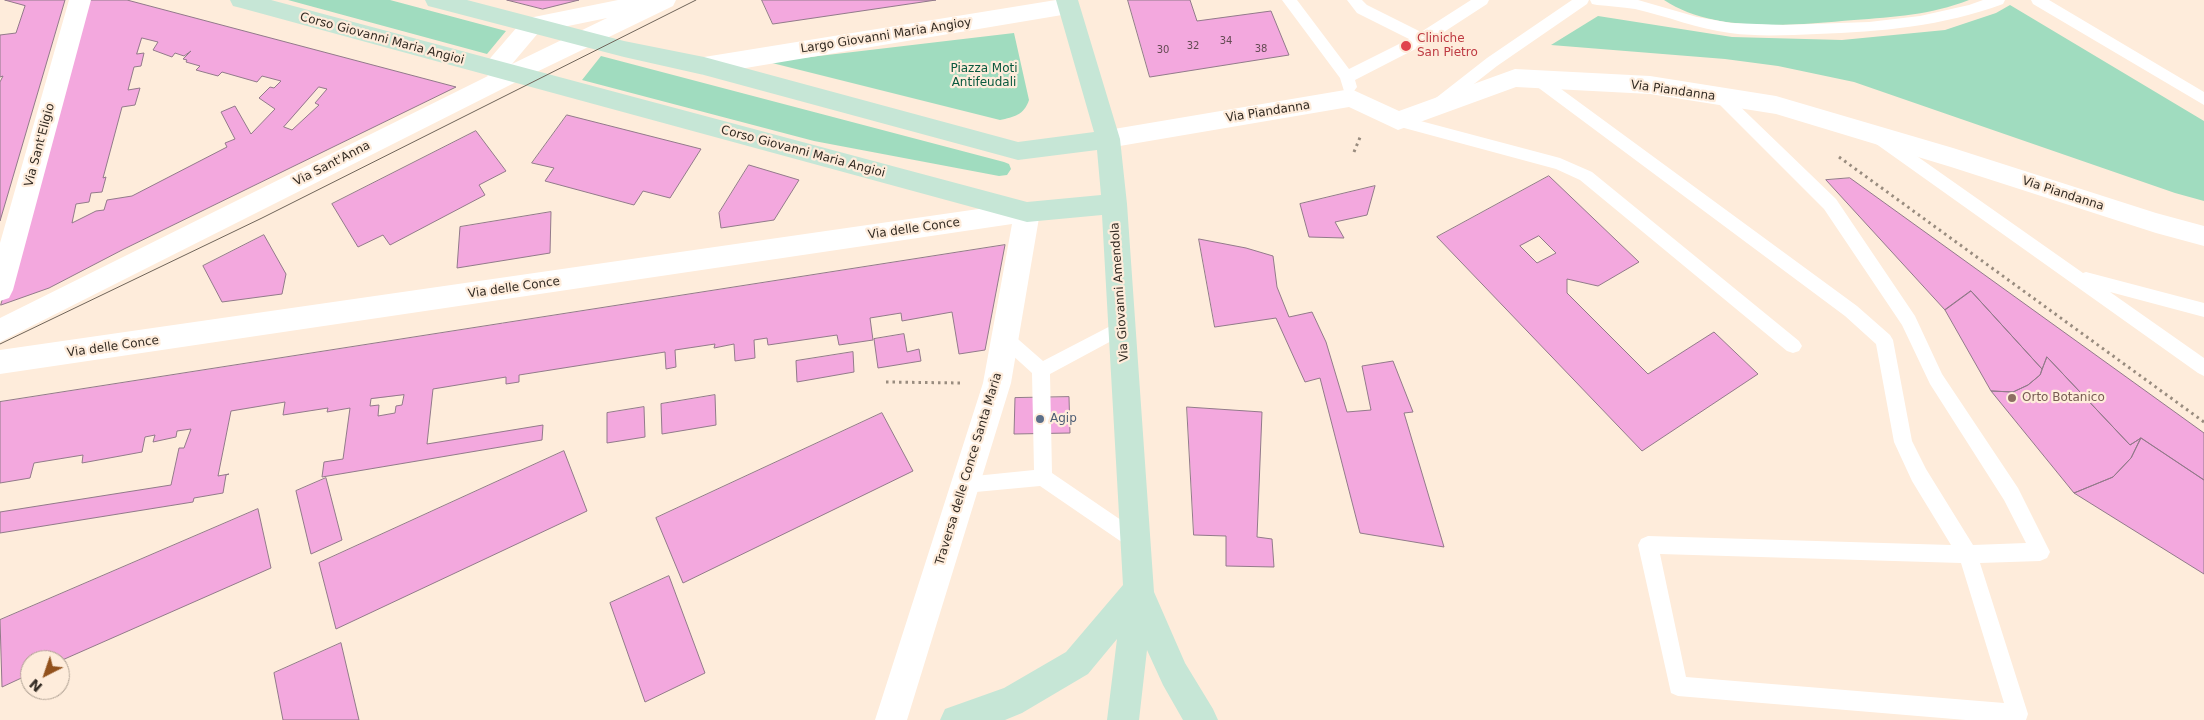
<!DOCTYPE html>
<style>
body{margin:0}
#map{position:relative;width:2204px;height:720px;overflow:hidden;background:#feecdb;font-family:"DejaVu Sans",sans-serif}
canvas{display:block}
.north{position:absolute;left:20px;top:650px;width:50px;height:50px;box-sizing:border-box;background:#feecdb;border:1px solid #ad9f91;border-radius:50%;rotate:221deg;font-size:14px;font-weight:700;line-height:20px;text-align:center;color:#332b23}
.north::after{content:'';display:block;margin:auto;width:18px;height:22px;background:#92511c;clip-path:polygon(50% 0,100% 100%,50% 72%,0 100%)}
</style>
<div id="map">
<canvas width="2204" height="720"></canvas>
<div class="north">N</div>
</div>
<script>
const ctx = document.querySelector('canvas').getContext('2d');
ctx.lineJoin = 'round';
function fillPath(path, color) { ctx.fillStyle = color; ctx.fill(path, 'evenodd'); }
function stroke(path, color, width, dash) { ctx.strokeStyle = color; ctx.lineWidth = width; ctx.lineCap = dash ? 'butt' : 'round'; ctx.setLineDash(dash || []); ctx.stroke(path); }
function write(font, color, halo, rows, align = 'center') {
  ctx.font = font + ' "DejaVu Sans",sans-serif'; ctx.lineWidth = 4.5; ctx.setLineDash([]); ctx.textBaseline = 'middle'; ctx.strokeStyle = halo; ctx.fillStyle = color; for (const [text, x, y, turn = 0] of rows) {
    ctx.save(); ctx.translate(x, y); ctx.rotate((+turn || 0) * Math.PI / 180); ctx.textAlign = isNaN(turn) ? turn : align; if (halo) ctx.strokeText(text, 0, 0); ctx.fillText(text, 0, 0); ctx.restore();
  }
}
const green = new Path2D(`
 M288,0h102l116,31 -19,23z
 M1664,0h305c-39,15 -75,17 -115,20 -59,5 -139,14 -190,-20z
 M2010,5l194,116v80l-29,-8 -321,-111 -76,-16 -53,-7 -174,-14 47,-29 134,21 110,3 103,-10 51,-17z
 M1014,33l15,67c-5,15 -15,17 -29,20l-232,-58z
 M601,56l403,106 5,2 2,5 -4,6 -8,1 -185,-35 -232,-61z`);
const building = new Path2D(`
 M5,0h60l-65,221v-139l3,-6 -3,1v-42l16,-2 9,-27z
 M90,0h37l329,87 -332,162 -75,39 -48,17zM142,38l16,4 -5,8 19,7 3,-4 9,3 7,-5 -8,8 4,1 -1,2 14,4 -4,4 22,6 4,-4 35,10 5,-6 19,5 -7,7 -4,-1 -11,11 16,11 -24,25 -16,-28 -14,6 14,27 -10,4 2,4 -95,49 -25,4 -3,10 -8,1 -24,12 4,-19 13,-2 2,-9 11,-1 4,-15 -3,1 19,-71 13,-2 5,-17 -12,2 6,-23 7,-1 3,-13 -7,1zM319,87l8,2 -12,14 4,2 -27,25 -8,-3z
 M507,0h72l-36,9z
 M762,0h174l-163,24z
 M1128,0h62l7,21 74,-10 18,44 -139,22z
 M567,115l134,34 -31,49 -27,-7 -9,14 -89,-24 9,-13 -22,-5z
 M476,131l30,40 -27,14 6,10 -95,50 -7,-10 -25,12 -26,-43z
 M749,165l50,15 -25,40 -53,8 -2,-15z
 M1549,176l90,86 -41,24 -31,-7v14l81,81 66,-42 44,42 -116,77 -205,-214zM1539,236l17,17 -19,10 -17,-17z
 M1850,178l354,255v47l-63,-42 -11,7 -83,-88 -5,12 -71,-78 -26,19 -119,-130z
 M1375,186l-8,29 -32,7 9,16 -35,-1 -9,-33z
 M551,212l-1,41 -93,15 3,-41z
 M264,235l22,39 -4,20 -60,8 -19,-36z
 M1199,239l47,9 27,8 4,31 12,30 23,-5 14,30 21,70 24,-2 -9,-44 31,-5 20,51 -9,1 40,134 -84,-14 -40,-155 -15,4 -29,-64 -61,9z
 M1005,245l-20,105 -26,4 -7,-42 -50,9 -1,-8 -31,5 3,22 -34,5 -2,-10 -69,10 -1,-7 -13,2 1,18 -20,3 -1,-17 -20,4 1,-4 -40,6 1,17 -10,2 -1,-17 -146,23v7l-13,2v-7l-73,12 -6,55 116,-19 -1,15 -220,37 2,-15 19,-3 7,-51 -23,4 1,-4 -45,7 2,-13 -54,9 -13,65 11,-2 -3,1 -3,18 -29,5 -1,4 -193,31v-21l171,-27 8,-37h5l7,-19 -14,2 -1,6 -23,5 2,-7 -10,2 -3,15 -60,11 1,-8 -49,8 -4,15 -30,5v-81zM404,395l-2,10 -6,1 -1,7 -17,3 1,-11 -9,1 1,-7z
 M1971,291l71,78 -2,6 -12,10 -15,7 -22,-1 -46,-81z
 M904,334l3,18 12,-3 2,12 -43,7 -4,-29z
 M853,352l1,20 -57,10 -1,-21z
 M2047,357l83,88 11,-7 -10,20 -18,19 -39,16 -83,-102 22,1 15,-7 12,-10z
 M715,395l1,30 -54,9 -1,-30z
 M1069,397l1,36 -56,1 1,-36z
 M644,407l1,30 -38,6v-30z
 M1187,407l75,5 -5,125 15,2 2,28 -48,-1v-30l-32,-1z
 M882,413l31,58 -230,112 -27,-65z
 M2141,438l63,42v94l-130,-81 39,-16 18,-19z
 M564,451l23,60 -251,118 -17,-66z
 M326,478l16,62 -31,14 -15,-63z
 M258,509l13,59 -211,93 -30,-1v14l-28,13 -2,-67z
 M669,576l36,97 -60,29 -35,-99z
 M341,643l18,77h-76l-9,-47z`);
const path = new Path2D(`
 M1354,152l7,-17
 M1839,157l365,265
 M886,382l75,1`);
const lane = new Path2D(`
 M1282,0h15l52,69 60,-30 -52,-26 -10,-13h15l5,5 54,27 50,-32h18l-2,4 -60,39 -72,37 2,7 -3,4 -5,2 -5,-2 -4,-13z
 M1572,0h17l-2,4 -90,62 -55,43 -5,2 -5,-2 -3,-4 3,-4 55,-43z
 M1590,0h48l59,17 34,6 52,2 86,-3 51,-6 49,-11 14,-5h22l-2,4c-60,22 -122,28 -186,30 -28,1 -58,3 -87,-1 -33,-4 -63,-17 -95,-24 -13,-2 -26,-3 -38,-4l-5,-1z
 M2031,0h18l155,92v13l-171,-101z
 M1537,73l5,2 315,231 33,29 3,5 19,101 14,28 47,76 53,-2 -22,-43 -74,-116 -28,-59 -78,-116 -108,-108 -3,-4 3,-4 5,-2 5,2 110,106 79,117 27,58 76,114 32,64 -3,6 -7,3 -60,2 48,151 -2,6h-60l-288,-24 -7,-3 -33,-148 3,-6 7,-3 303,9 -39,-64 -18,-39 -18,-98 -31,-28 -313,-233 -3,-4 3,-4zM1660,554l301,9 43,140 -318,-26z
 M1398,115l162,43 32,14 207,169 3,5 -3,5 -6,2 -6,-2 -207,-171 -24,-11 -163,-44 -3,-4 3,-4z
 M1878,131l6,2 199,140 3,-1 118,31v14l-94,-25 94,66v18l-6,-3 -326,-232 -2,-4 2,-4z
 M1122,320l6,2 3,5 -3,5 -78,42 2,99 91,62 3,6 -3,6 -7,3 -7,-3 -89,-61 -75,7 -7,-2 -2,-6 2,-6 7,-2 69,-7 -2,-97 -33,-30 -3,-5 3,-5 6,-2 6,2 32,28z`);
const street = new Path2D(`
 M69,0h22l-78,290 -4,8 -9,3v-58z
 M618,0h58l-3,6 -153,74 -520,262v-24l488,-242 -6,-7 4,-6 38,-44zM607,18l-95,46 27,-32z
 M1056,0h19l4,6 -3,6 -8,2 -364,61 -8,-3 -4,-6 4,-6 8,-3z
 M1515,69l135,7 126,20 177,52 203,65 48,13v20l-48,-13 -205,-66 -175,-53 -126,-20 -134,-7 -118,43 -49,-23 -241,41 -9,-2 -3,-7 3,-7 9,-2 243,-41 48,22z
 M1027,202l9,3 4,7 -29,171 -104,337h-32l108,-337 29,-159 -1012,150v-24z`);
const secondary = new Path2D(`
 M230,0h41l756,202 74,-7 -4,-45 -79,10 -314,-85 -80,-18 -188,-49 -8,-2 -3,-6h42l157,41 80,16 314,85 76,-10 -38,-132h22l42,139 7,65 27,388 31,71 28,46 5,11h-35l-20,-35 -16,-35 -8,70h-32l10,-81 -29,35 -66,39 -17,7h-65l5,-11 59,-21 62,-36 57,-67 -21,-370 -75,7 -786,-214 -8,-2z`);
const tram = new Path2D(`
 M0,344l262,-126 434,-218`);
const markers = [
 [1406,46,6,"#e0444e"],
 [2012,398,5,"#8d6e63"],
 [1040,419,5,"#5c6f8a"]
];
const numberNames = [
 ["34",1226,41],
 ["32",1193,46],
 ["38",1261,49],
 ["30",1163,50]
];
const streetNames = [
 ["Largo Giovanni Maria Angioy",886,36,-9],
 ["Corso Giovanni Maria Angioi",382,39,15],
 ["Via Piandanna",1673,91,8],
 ["Via Piandanna",1268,112,-9],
 ["Via Sant'Eligio",40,145,-75],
 ["Corso Giovanni Maria Angioi",803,152,15],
 ["Via Sant'Anna",332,164,-27],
 ["Via Piandanna",2063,194,18],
 ["Via delle Conce",914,229,-8],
 ["Via delle Conce",514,288,-8],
 ["Via Giovanni Amendola",1120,292,-94],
 ["Via delle Conce",113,347,-8],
 ["Traversa delle Conce Santa Maria",969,469,-73]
];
const healthNames = [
 ["Cliniche",1417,39],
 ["San Pietro",1417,53]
];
const parkNames = [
 ["Piazza Moti",984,69],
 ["Antifeudali",984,83]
];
const educationNames = [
 ["Orto Botanico",2022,398]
];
const serviceNames = [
 ["Agip",1050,419]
];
fillPath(green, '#a0dcbf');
fillPath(building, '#f3a8de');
stroke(building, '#927a8a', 1);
stroke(path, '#998c7f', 3, [2.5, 4]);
fillPath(lane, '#fff');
fillPath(street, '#fff');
fillPath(secondary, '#c6e6d6');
stroke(tram, '#6f6459', 1);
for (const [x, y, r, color] of markers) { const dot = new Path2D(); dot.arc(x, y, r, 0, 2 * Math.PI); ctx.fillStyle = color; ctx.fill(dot); stroke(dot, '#feecdb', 2); }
write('10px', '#634a52', null, numberNames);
write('12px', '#332b23', '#feecdb', streetNames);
write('12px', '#be3a42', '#feecdb', healthNames, 'left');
write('12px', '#09593e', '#feecdb', parkNames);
write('12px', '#785e54', '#feecdb', educationNames, 'left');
write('12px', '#4e5e75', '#feecdb', serviceNames, 'left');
</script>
